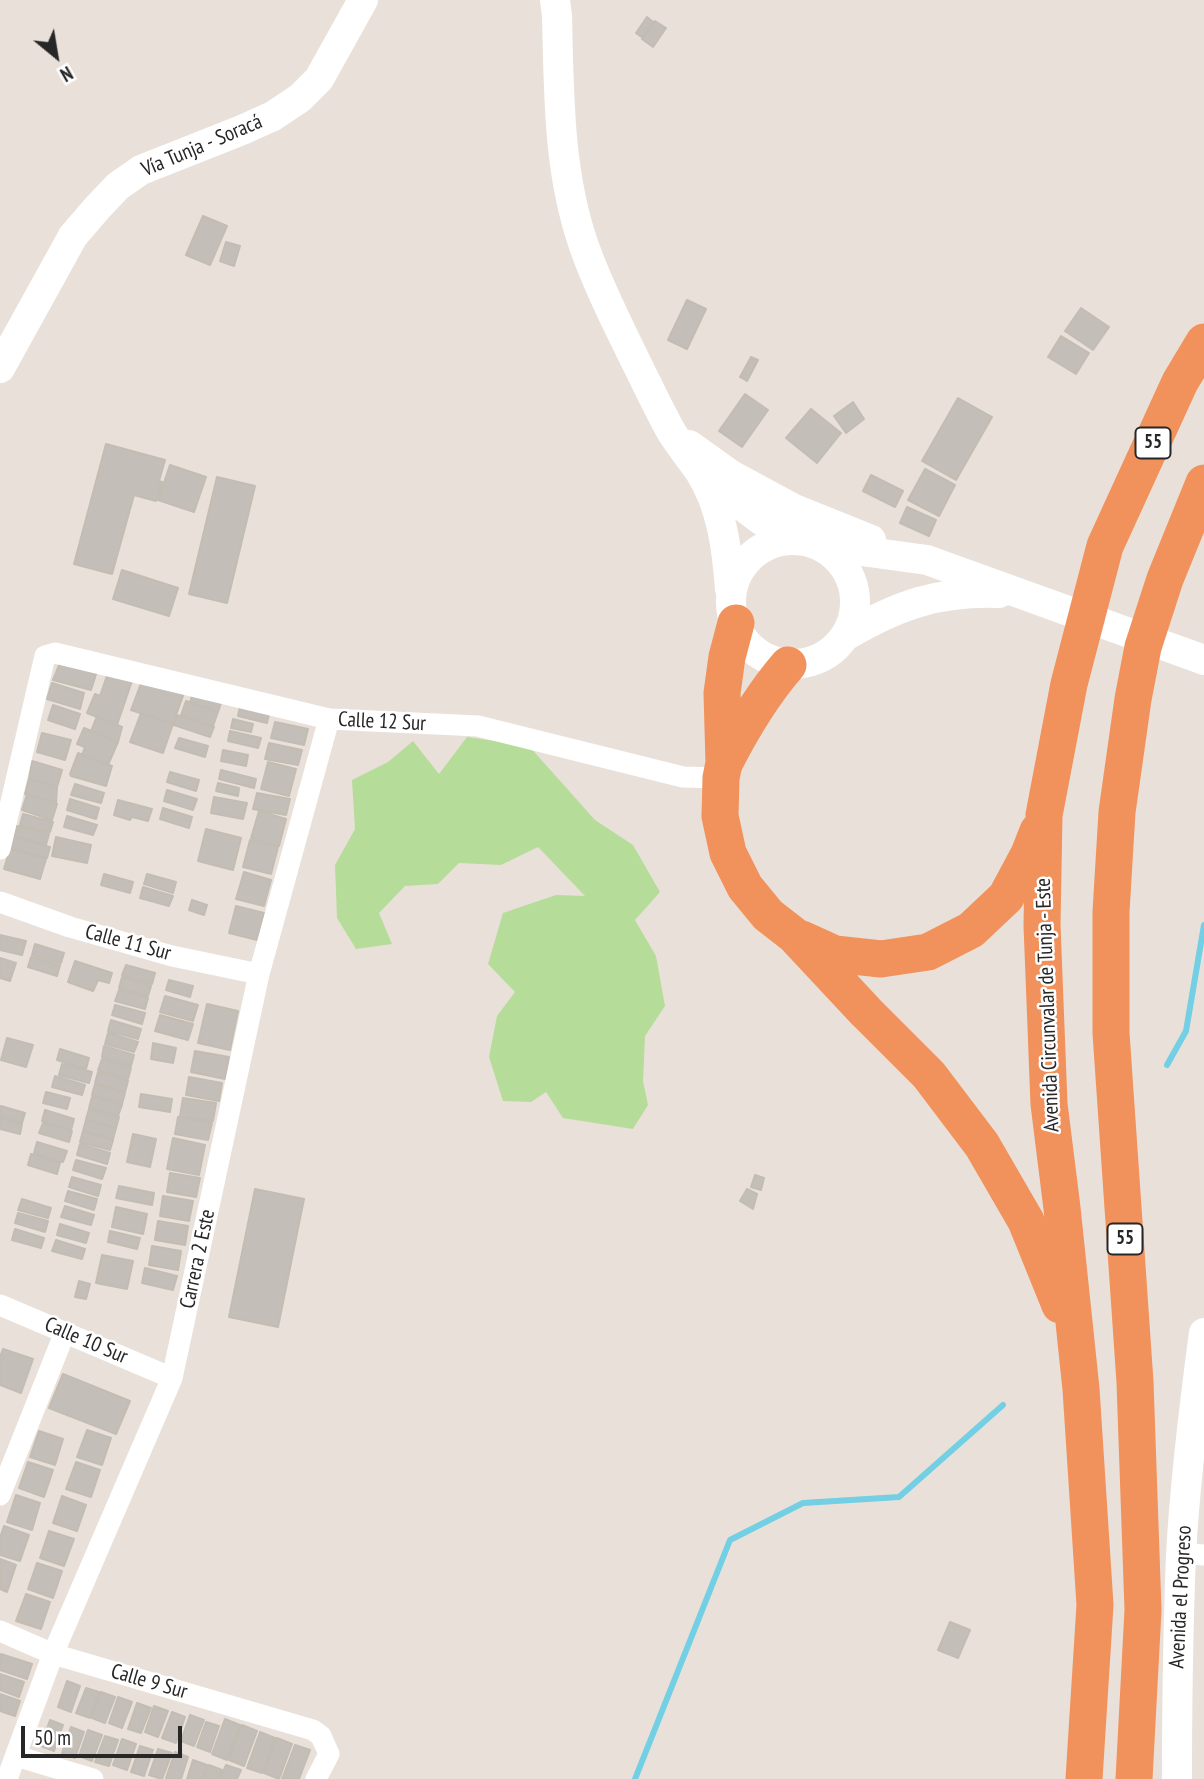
<!DOCTYPE html>
<meta charset="utf-8">
<style>
body{margin:0}
#map{position:relative;width:1204px;height:1779px;overflow:hidden;background:#e9e1d9;font-family:"PT Sans Narrow",sans-serif}
canvas{display:block}
.north{position:absolute;left:21px;top:21px;width:70px;height:70px;-webkit-text-stroke:5px #fff;paint-order:stroke;rotate:150deg;font-size:19px;font-weight:700;line-height:28px;text-align:center;color:#272727}
.north::after{content:'';display:block;margin:auto;width:24px;height:32px;background:#272727;clip-path:polygon(50% 0,100% 100%,50% 72%,0 100%)}
.scale{position:absolute;left:21px;top:1726px;width:161px;height:32px;box-sizing:border-box;border:4px solid #272727;border-top:0;padding-left:9px;font-size:21px;line-height:24px;white-space:nowrap;color:#272727;-webkit-text-stroke:5px #fff;paint-order:stroke}
</style>
<div id="map">
<canvas width="1204" height="1779"></canvas>
<div class="north">N</div>
<div class="scale">50 m</div>
</div>
<script>
const ctx = document.querySelector('canvas').getContext('2d');
ctx.lineJoin = 'round';
function fillPath(path, color) { ctx.fillStyle = color; ctx.fill(path, 'evenodd'); }
function stroke(path, color, width, dash) { ctx.strokeStyle = color; ctx.lineWidth = width; ctx.lineCap = dash ? 'butt' : 'round'; ctx.setLineDash(dash || []); ctx.stroke(path); }
function write(font, color, halo, rows, align = 'center') {
  ctx.font = font + ' "PT Sans Narrow",sans-serif'; ctx.lineWidth = 5; ctx.setLineDash([]); ctx.textBaseline = 'middle'; ctx.strokeStyle = halo; ctx.fillStyle = color; for (const [text, x, y, turn = 0] of rows) {
    ctx.save(); ctx.translate(x, y); ctx.rotate((+turn || 0) * Math.PI / 180); ctx.textAlign = isNaN(turn) ? turn : align; if (halo) ctx.strokeText(text, 0, 0); ctx.fillText(text, 0, 0); ctx.restore();
  }
}
const green = new Path2D(`
 M467,737l62,9 66,74 38,25 27,47 -25,28 21,36 9,50 -20,30 -2,45 5,24 -15,24 -70,-11 -17,-26 -15,10 -28,-1 -14,-44 8,-41 18,-24 -27,-28 15,-51 53,-18 29,1 -47,-49 -37,18 -42,-2 -21,21 -33,2 -26,27 13,31 -36,5 -19,-31 -2,-53 20,-36 -3,-49 36,-18 25,-21 26,33z`);
const stream = new Path2D(`
 M1167,1065l19,-34 18,-106
 M635,1779l95,-239 73,-37 96,-6 104,-92`);
const building = new Path2D(`
 M647,17l6,5 -10,16 -7,-5z
 M655,21l11,7 -13,19 -11,-8z
 M203,216l24,10 -17,39 -24,-10z
 M226,242l14,4 -6,20 -14,-5z
 M687,300l19,9 -19,40 -19,-9z
 M1081,308l28,19 -16,23 -28,-19z
 M1061,336l28,17 -13,21 -28,-17z
 M751,357l7,3 -11,21 -7,-4z
 M745,394l23,16 -26,37 -23,-16z
 M958,398l34,19 -36,63 -34,-19z
 M853,402l11,17 -18,14 -12,-17z
 M811,409l30,24 -24,30 -31,-25z
 M106,444l59,16 -6,21 3,1 -6,19 -22,-6 -22,79 -38,-10z
 M170,465l36,12 -12,35 -36,-12z
 M925,469l30,16 -16,31 -31,-16z
 M871,475l32,16 -8,16 -32,-16z
 M217,477l38,9 -28,117 -38,-9z
 M907,507l29,13 -7,16 -29,-13z
 M122,570l56,18 -9,28 -56,-17z
 M62,658l35,13 -6,19 -38,-10z
 M110,667l24,8 -17,50 -30,-12 8,-19 5,2z
 M143,678l41,15 -11,31 -42,-14z
 M52,683l32,10 -4,16 -33,-10z
 M194,690l28,10 -4,12 -28,-10z
 M186,701l32,11 -5,14 -32,-11z
 M53,705l27,9 -5,15 -27,-9z
 M240,707l29,7 -2,9 -29,-7z
 M141,713l32,11 -10,29 -33,-11z
 M177,715l37,12 -4,10 -36,-12z
 M97,716l25,11 -4,15 -27,-11z
 M233,719l20,5 -2,8 -20,-4z
 M275,722l33,7 -4,16 -33,-7z
 M84,728l34,14 -10,23 -26,-10 3,-8 -8,-3z
 M230,731l31,7 -3,10 -30,-7z
 M42,733l29,7 -6,20 -28,-8z
 M179,738l29,8 -3,11 -30,-9z
 M269,743l33,7 -4,15 -33,-6z
 M223,750l25,5 -2,11 -25,-5z
 M78,753l34,13 -6,20 -35,-10 -1,-2z
 M32,761l30,9 -5,17 -28,-8z
 M268,762l28,7 -7,27 -28,-7z
 M221,770l35,9 -2,9 -35,-9z
 M170,772l29,8 -3,11 -29,-9z
 M29,779l28,8 -1,16 -31,-9z
 M218,783l21,5 -1,8 -22,-5z
 M75,784l29,9 -3,10 -30,-8z
 M167,790l30,9 -4,11 -29,-9z
 M257,793l33,6 -4,16 -33,-6z
 M27,794l30,10 -5,16 -30,-10z
 M214,797l33,6 -4,16 -32,-6z
 M70,799l29,9 -3,11 -29,-9z
 M118,800l34,9 -4,12 -16,-4 -2,3 -16,-5z
 M163,808l29,9 -3,11 -29,-9z
 M259,811l27,8 -7,27 -28,-8z
 M23,814l30,8 -3,10 -30,-7z
 M67,816l30,9 -4,10 -29,-8z
 M17,826l32,8 -3,11 -32,-9z
 M206,829l35,9 -8,32 -35,-9z
 M14,837l36,10 -3,11 -36,-10z
 M56,837l35,8 -4,18 -35,-7z
 M250,840l28,7 -7,27 -28,-7z
 M10,849l36,10 -6,20 -36,-10z
 M244,872l27,8 -7,26 -28,-7z
 M104,874l29,8 -3,11 -29,-8z
 M147,874l29,8 -3,11 -29,-9z
 M143,887l30,9 -4,10 -29,-8z
 M192,900l15,5 -3,10 -15,-5z
 M236,906l28,7 -7,27 -28,-7z
 M0,935l26,6 -4,14 -22,-5z
 M35,944l29,9 -3,10 -29,-8z
 M31,957l29,8 -3,11 -29,-9z
 M0,958l16,5 -6,18 -10,-3z
 M75,961l37,12 -3,10 -11,-3 -5,11 -25,-9z
 M126,965l29,8 -3,11 -30,-9z
 M122,977l29,9 -3,10 -29,-8z
 M169,980l24,6 -3,11 -24,-7z
 M119,990l29,8 -3,11 -30,-8z
 M165,996l33,9 -5,16 -33,-9z
 M207,1004l31,7 -8,39 -32,-7z
 M115,1005l30,8 -3,11 -30,-9z
 M160,1015l33,9 -5,16 -33,-9z
 M111,1020l30,9 -3,10 -30,-8z
 M108,1033l30,9 -4,10 -29,-8z
 M7,1038l26,7 -7,22 -25,-7z
 M153,1043l23,5 -3,15 -22,-4z
 M104,1046l30,9 -3,11 -29,-9z
 M60,1049l29,9 -3,11 -29,-9z
 M195,1051l34,6 -4,22 -34,-7z
 M102,1059l29,9 -3,11 -30,-9z
 M62,1064l30,8 -3,11 -30,-8z
 M98,1072l30,9 -3,11 -30,-9z
 M55,1076l30,9 -3,10 -30,-8z
 M189,1077l33,6 -3,18 -33,-6z
 M95,1084l30,9 -3,11 -30,-9z
 M46,1092l24,6 -3,11 -24,-6z
 M141,1094l31,5 -2,13 -31,-5z
 M92,1097l30,8 -4,11 -29,-8z
 M183,1098l33,5 -3,18 -33,-5z
 M1,1106l24,7 -3,10 -22,-7z
 M89,1109l30,8 -3,11 -30,-9z
 M45,1110l29,9 -3,11 -29,-9z
 M178,1117l34,6 -4,17 -33,-6z
 M0,1118l22,6 -2,10 -20,-5z
 M86,1120l30,8 -3,11 -30,-8z
 M43,1123l29,8 -3,11 -30,-9z
 M83,1131l30,9 -3,10 -30,-8z
 M133,1134l23,5 -6,28 -23,-5z
 M173,1138l32,7 -6,30 -32,-6z
 M37,1142l30,9 -4,11 -29,-9z
 M80,1144l30,9 -3,11 -30,-9z
 M31,1154l29,9 -3,11 -29,-9z
 M76,1160l30,8 -4,11 -29,-9z
 M170,1173l30,5 -4,19 -29,-5z
 M755,1175l9,3 -3,12 -10,-3z
 M72,1177l29,8 -3,11 -29,-9z
 M119,1186l35,7 -2,12 -36,-7z
 M255,1189l49,10 -26,128 -49,-10z
 M747,1189l10,5 -4,15 -13,-8z
 M68,1191l29,8 -3,11 -29,-9z
 M163,1196l30,5 -4,20 -29,-5z
 M22,1199l29,9 -3,10 -30,-8z
 M65,1206l29,9 -3,10 -30,-8z
 M116,1207l31,7 -4,20 -31,-7z
 M18,1213l30,8 -3,11 -30,-9z
 M158,1221l30,5 -3,19 -30,-5z
 M60,1224l29,9 -3,10 -29,-8z
 M15,1229l29,9 -3,10 -29,-8z
 M110,1231l30,7 -3,11 -29,-7z
 M56,1240l29,9 -3,10 -30,-8z
 M152,1246l29,5 -3,19 -29,-5z
 M102,1255l31,6 -6,28 -31,-6z
 M145,1268l32,8 -4,14 -31,-7z
 M79,1281l11,3 -4,15 -11,-2z
 M3,1349l30,10 -12,34 -21,-8v-28z
 M63,1374l67,27 -14,33 -67,-26z
 M87,1430l24,8 -9,27 -25,-8z
 M39,1431l24,8 -8,26 -25,-8z
 M28,1462l25,8 -9,27 -25,-9z
 M76,1462l24,8 -9,27 -25,-8z
 M16,1495l24,8 -8,27 -25,-8z
 M62,1496l24,9 -9,26 -24,-8z
 M4,1526l25,9 -9,26 -20,-6v-17z
 M49,1531l25,8 -10,27 -24,-8z
 M0,1559l16,6 -9,27 -7,-3z
 M37,1563l25,8 -9,27 -25,-9z
 M26,1594l24,8 -9,27 -25,-8z
 M950,1622l20,8 -12,28 -20,-8z
 M1,1654l31,10 -5,15 -27,-9z
 M0,1674l24,8 -5,15 -19,-7z
 M67,1681l13,5 -9,26 -13,-5z
 M86,1688l13,4 -9,26 -14,-5z
 M101,1692l14,5 -10,26 -13,-5z
 M0,1694l20,7 -5,15 -15,-5z
 M118,1697l14,5 -10,26 -13,-5z
 M137,1703l14,5 -10,25 -13,-4z
 M154,1706l14,5 -10,26 -13,-5z
 M172,1712l13,5 -9,26 -14,-5z
 M190,1715l14,5 -10,26 -13,-5z
 M225,1719l15,6 -13,35 -15,-6z
 M50,1720l13,5 -9,26 -13,-5z
 M206,1722l13,4 -9,26 -13,-5z
 M242,1725l15,6 -13,35 -15,-6z
 M71,1727l13,5 -9,26 -13,-5z
 M88,1730l14,5 -10,26 -13,-5z
 M260,1732l15,6 -13,35 -15,-5z
 M105,1736l13,4 -9,26 -14,-4z
 M277,1738l15,6 -13,35 -15,-6z
 M122,1739l14,5 -9,26 -14,-5z
 M295,1745l15,5 -11,29h-17z
 M140,1746l13,4 -9,26 -13,-4z
 M158,1749l14,4 -10,26 -13,-4z
 M175,1752l13,5 -7,22h-13l-2,-1z
 M193,1760l14,5 -5,14h-15z
 M209,1765l13,5 -3,9h-15z
 M226,1765l15,5 -4,9h-17z`);
const street = new Path2D(`
 M0,849l45,-193 10,-3 274,66 149,7 205,51 38,1
 M0,902l70,25 102,29 87,18
 M0,1305l172,73
 M0,1495l65,-163
 M1181,1553l23,2
 M0,1631l53,23 260,76 8,6 8,18 -13,25
 M16,1756l77,23
 M7,1779l46,-125 119,-276 87,-404 70,-255`);
const secondary = new Path2D(`
 M555,0l2,16c2,77 1,156 27,230 14,40 34,79 52,116 12,24 23,48 36,71 9,14 19,26 28,39 22,35 27,77 30,117
 M0,368l73,-132 25,-29 20,-21 23,-16 101,-40 31,-14 27,-18 19,-19 44,-79
 M689,445l42,30 63,34 77,31
 M705,478l56,42 33,20
 M731 602a62 62 0 1 1 124 0a62 62 0 1 1-124 0Z
 M818,545l109,15 277,100
 M847,635c51,-30 91,-44 152,-42
 M1177,1779c0,-75 1,-149 4,-224 4,-74 13,-148 23,-222`);
const highway = new Path2D(`
 M736,623l-9,34 -5,36 2,70 -3,15 -1,38 8,37 17,34 23,28 27,21 71,76 63,63 53,70 44,76 34,84
 M725,762c18,-35 37,-67 63,-97
 M802,939l33,15 46,5 47,-7 43,-22 35,-33 23,-43 9,-23
 M1084,1779l11,-174 -14,-216 -19,-181 -13,-104 -7,-179 2,-110 25,-131 36,-138 75,-164 24,-40
 M1134,1779l9,-169 -8,-228 -24,-349v-121l6,-100 16,-113 10,-52 22,-68 39,-96`);
const shields = [
 [1153,443,35],
 [1125,1239,35]
];
const shieldNames = [
 ["55",1153,443],
 ["55",1125,1239]
];
const streetNames = [
 ["Vía Tunja - Soracá",202,146,-23],
 ["Calle 12 Sur",382,722,3],
 ["Calle 11 Sur",128,943,15],
 ["Avenida Circunvalar de Tunja - Este",1048,1005,-92],
 ["Carrera 2 Este",198,1259,-78],
 ["Calle 10 Sur",86,1341,23],
 ["Avenida el Progreso",1181,1597,-87],
 ["Calle 9 Sur",149,1682,16]
];
fillPath(green, '#b5dc99');
stroke(stream, '#72cfe4', 6);
fillPath(building, '#c4beb9');
stroke(building, '#c3bcb3', 2);
stroke(street, '#fff', 21);
stroke(secondary, '#fff', 30);
stroke(highway, '#f1915b', 37);
for (const [x, y, w] of shields) { const box = new Path2D(); box.roundRect(x - w / 2, y - 15.5, w, 31, 5); ctx.fillStyle = '#fff'; ctx.fill(box); stroke(box, '#272727', 2); }
write('bold 19px', '#272727', null, shieldNames);
write('21px', '#272727', '#fff', streetNames);
</script>
